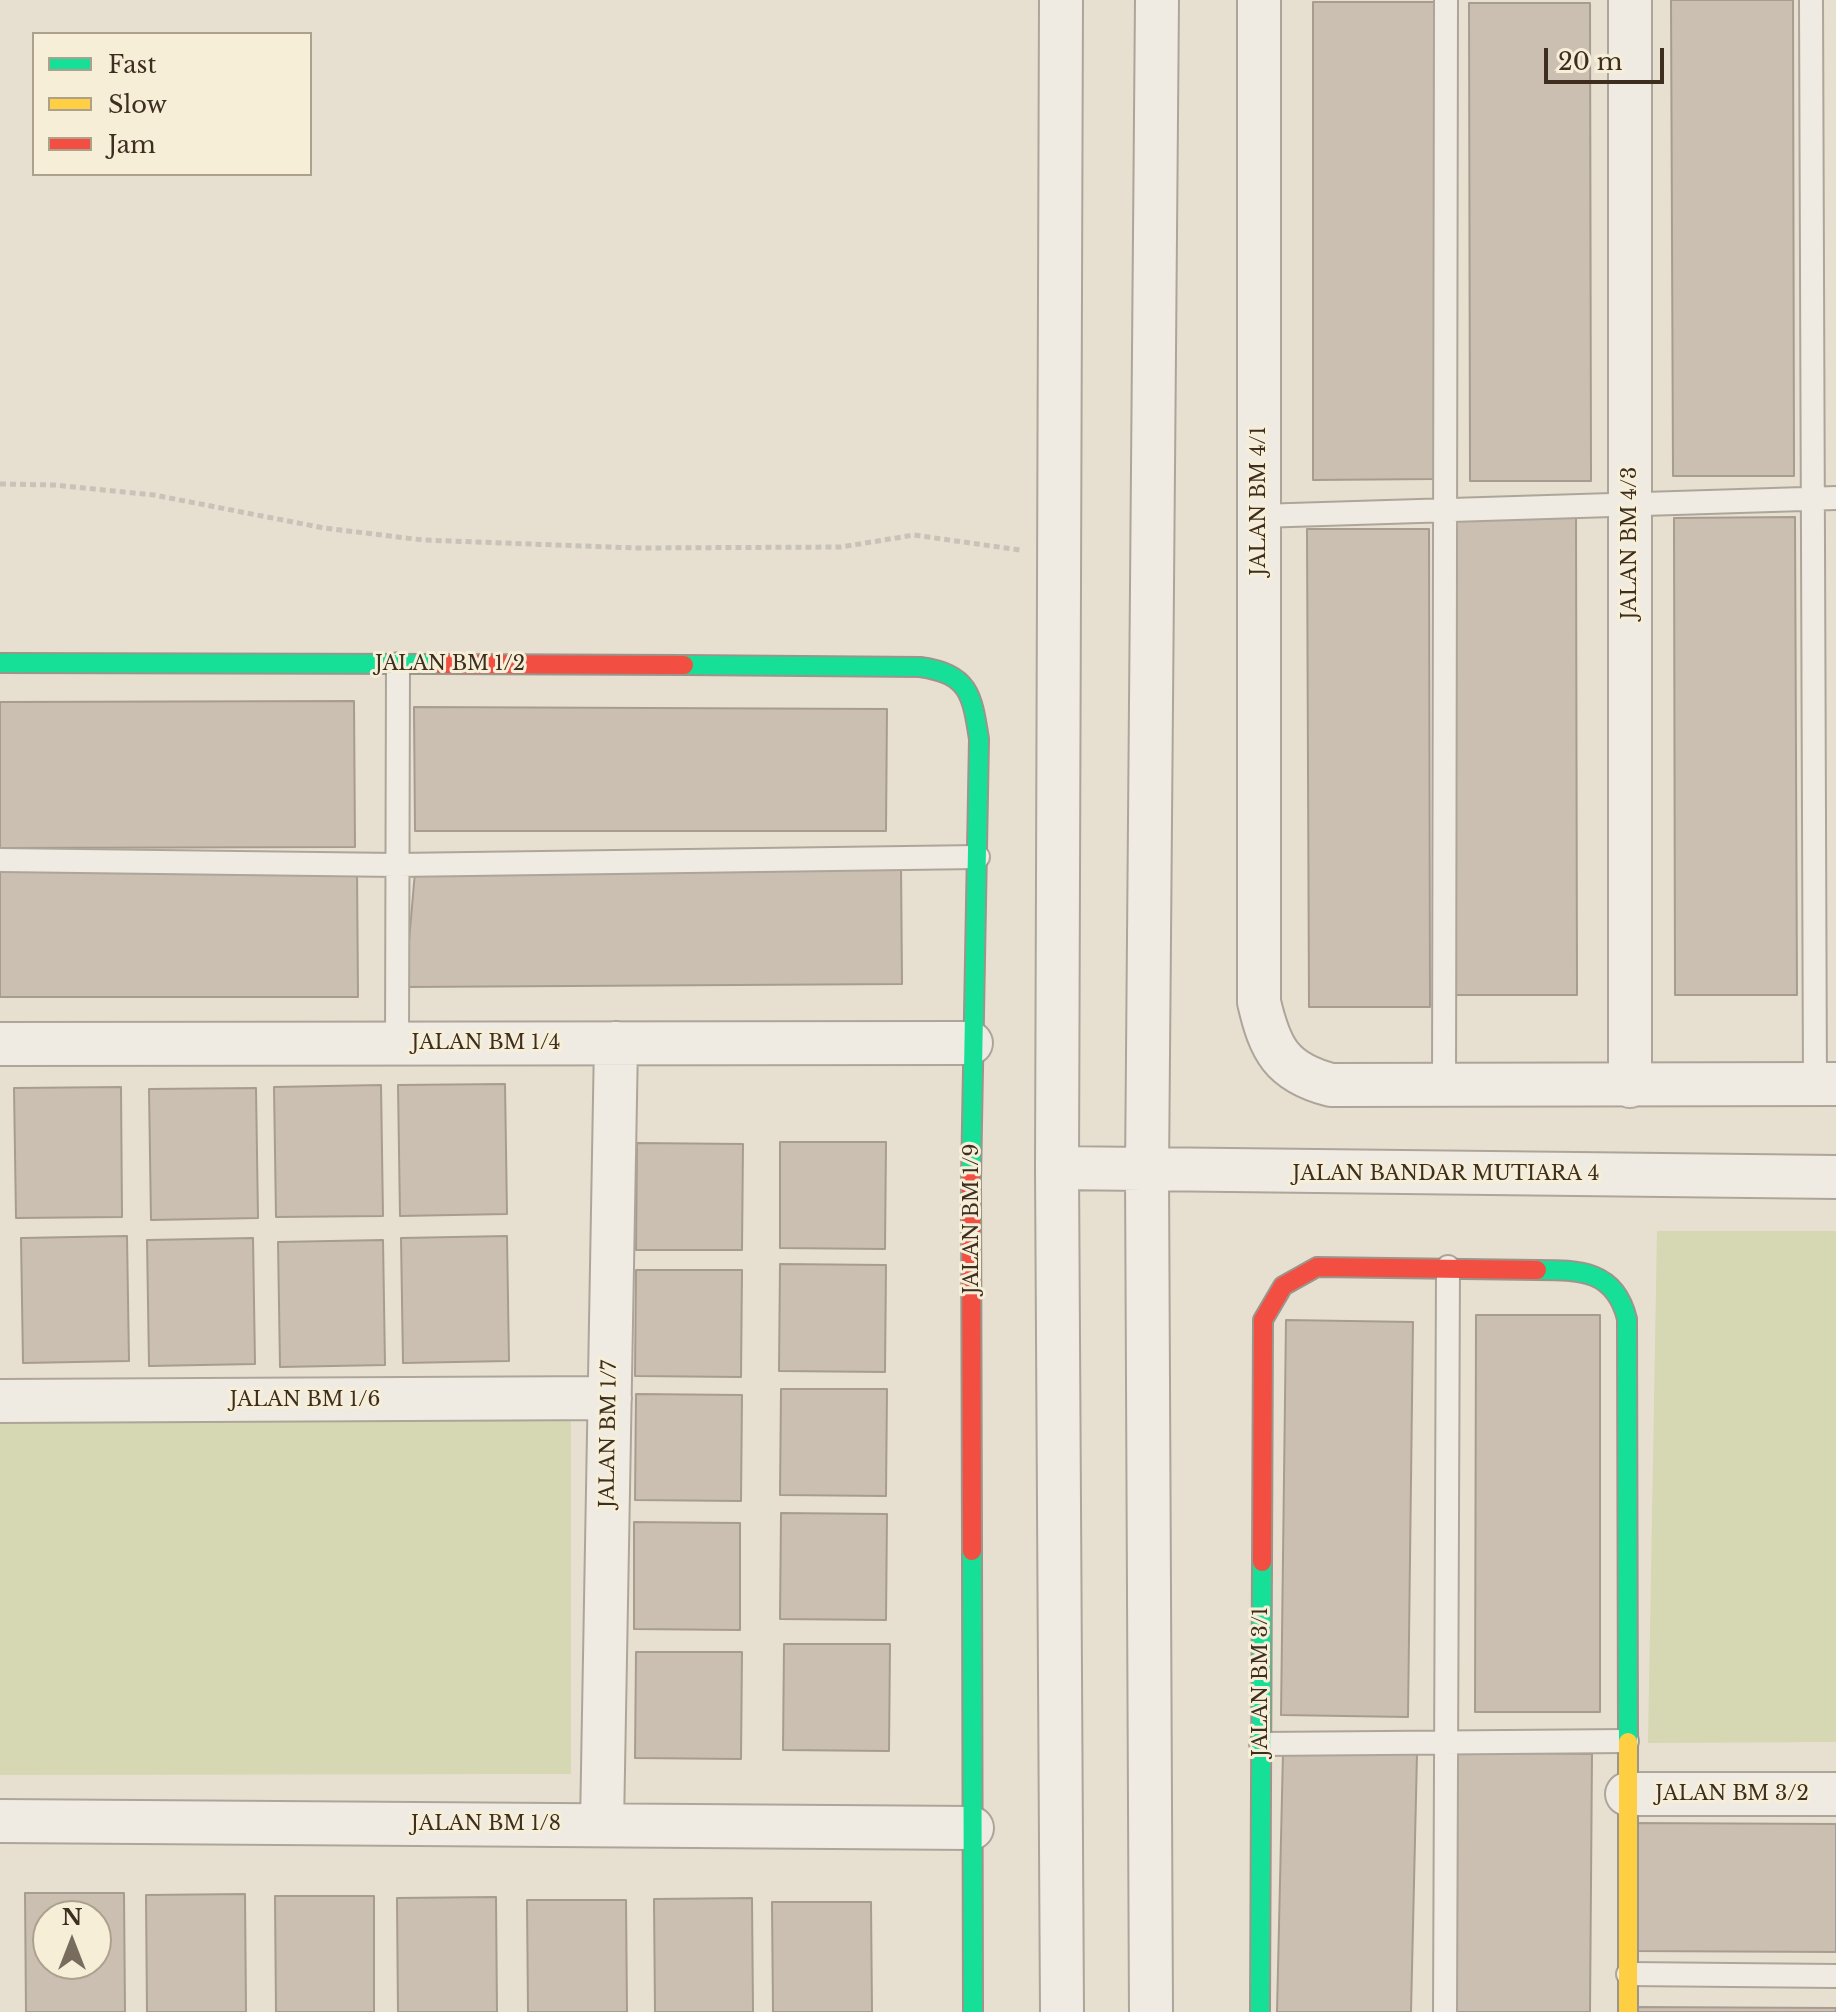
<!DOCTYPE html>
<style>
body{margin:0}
#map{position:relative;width:1836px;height:2012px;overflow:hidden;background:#e7e0d1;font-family:"Libre Baskerville",serif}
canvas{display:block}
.legend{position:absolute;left:32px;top:32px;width:280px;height:144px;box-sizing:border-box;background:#f7eed8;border:2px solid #ada18e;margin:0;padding:10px 14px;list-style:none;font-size:24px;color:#3d2e20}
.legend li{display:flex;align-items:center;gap:16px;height:40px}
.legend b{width:40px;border:2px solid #ada18e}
.north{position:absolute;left:32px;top:1900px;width:80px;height:80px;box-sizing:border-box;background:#f7eed8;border:2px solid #ada18e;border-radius:50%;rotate:0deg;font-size:22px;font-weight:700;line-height:32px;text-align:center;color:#3d2e20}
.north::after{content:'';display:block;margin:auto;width:28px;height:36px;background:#786c5e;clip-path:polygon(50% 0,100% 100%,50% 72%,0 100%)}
.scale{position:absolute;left:1544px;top:48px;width:120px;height:36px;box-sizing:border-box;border:4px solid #3d2e20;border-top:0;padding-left:10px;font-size:24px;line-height:28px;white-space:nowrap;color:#3d2e20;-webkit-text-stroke:6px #f7eed8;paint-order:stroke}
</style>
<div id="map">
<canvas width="1836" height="2012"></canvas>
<ul class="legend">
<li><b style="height:10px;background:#16e098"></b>Fast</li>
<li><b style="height:10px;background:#ffcf43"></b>Slow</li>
<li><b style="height:10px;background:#f24e42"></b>Jam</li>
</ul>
<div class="north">N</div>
<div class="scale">20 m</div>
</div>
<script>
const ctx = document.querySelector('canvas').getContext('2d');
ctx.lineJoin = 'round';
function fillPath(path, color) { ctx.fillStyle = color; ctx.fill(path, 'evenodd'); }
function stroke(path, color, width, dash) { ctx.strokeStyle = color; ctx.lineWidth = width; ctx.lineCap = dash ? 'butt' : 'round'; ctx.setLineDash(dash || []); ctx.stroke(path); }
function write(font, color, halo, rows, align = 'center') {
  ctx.font = font + ' "Libre Baskerville",serif'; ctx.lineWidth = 6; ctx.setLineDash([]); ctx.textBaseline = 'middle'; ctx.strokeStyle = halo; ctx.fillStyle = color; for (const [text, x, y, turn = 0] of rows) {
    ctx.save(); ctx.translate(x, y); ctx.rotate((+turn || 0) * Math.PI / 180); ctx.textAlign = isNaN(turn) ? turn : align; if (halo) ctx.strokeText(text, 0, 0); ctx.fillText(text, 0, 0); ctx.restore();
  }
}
const green = new Path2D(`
 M1657,1231h179v511l-188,1z
 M571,1414v360l-571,1v-360z`);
const building = new Path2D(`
 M1671,0h122l1,476h-121z
 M1313,2h121l1,477 -122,1z
 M1469,3h121l1,478h-121z
 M1576,517l1,478h-121l-1,-477z
 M1795,517l2,478h-122l-1,-477z
 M1307,529h122l1,478h-121z
 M354,701l1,146 -355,1v-146z
 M414,707l473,2 -1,122h-471z
 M901,863l1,121 -497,3 10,-115z
 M357,867l1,130h-358v-129z
 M505,1084l2,130 -107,2 -2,-131z
 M381,1085l2,131 -107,1 -2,-130z
 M121,1087l1,130 -106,1 -2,-130z
 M256,1088l2,130 -107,2 -2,-131z
 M780,1142h106l-1,107 -105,-1z
 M637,1143l106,1 -1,106h-106z
 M127,1236l2,125 -106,2 -2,-125z
 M507,1236l2,125 -106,2 -2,-125z
 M253,1238l2,126 -106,2 -2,-126z
 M383,1240l2,125 -105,2 -2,-125z
 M780,1264l106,1 -1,107 -106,-1z
 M636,1270h106l-1,107 -106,-1z
 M1476,1315h124v397h-125z
 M1286,1320l127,2 -5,395 -127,-2z
 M781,1389h106l-1,107 -106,-1z
 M636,1394l106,1 -1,106 -106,-1z
 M781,1513l106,1 -1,106 -106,-1z
 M634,1522l106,1v107l-106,-1z
 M784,1644h106l-1,107 -106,-1z
 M636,1652h106l-1,107 -106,-1z
 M1283,1752l134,2 -6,258h-134z
 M1454,1752l138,2 -2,258h-140z
 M1631,1823l205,1v128l-206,-1z
 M25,1893h99l1,119h-99zM48,1916h48v48h-48z
 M245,1894l1,118h-99l-1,-117z
 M275,1896h99v116h-98z
 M496,1897l1,115h-99l-1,-114z
 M752,1898l1,114h-98l-1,-113z
 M527,1900h99l1,112h-99z
 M772,1902h99l1,110h-99z
 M1637,2007l199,1v4h-199z`);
const path = new Path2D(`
 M0,484l54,1 100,10 170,33 99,12 214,8 204,-1 73,-12 106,15`);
const lane = new Path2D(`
 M1811,0l4,1085
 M1259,516l577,-18
 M0,860l397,5 581,-8
 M397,1043l1,-379
 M1444,1085l2,-1085
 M1261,1744l366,-3
 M1628,1974l208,2
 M1445,2012l3,-745`);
const street = new Path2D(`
 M1061,0l-4,1168 5,844
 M1259,0v1002c11,47 22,70 72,83l505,-1
 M1630,0v1086
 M0,1044l971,-1
 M1057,1168l779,9
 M0,1401l610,-3
 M1627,1794h209
 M0,1821l972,7
 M602,1825l14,-782
 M1151,2012l-4,-841 10,-1171`);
const fast = new Path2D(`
 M0,663l439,1
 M684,665l236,2c49,7 52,27 59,72l-8,440
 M1537,1270c43,0 78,0 90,49l1,423
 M972,1551l1,461
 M1260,2012l2,-450`);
const slow = new Path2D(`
 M1628,1742v270`);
const jam = new Path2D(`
 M439,664l245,1
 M971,1179l1,372
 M1262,1562l1,-242 20,-34 34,-19 220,3`);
const streetNames = [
 ["JALAN BM 4/1",1259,501,-90],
 ["JALAN BM 4/3",1630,543,-90],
 ["JALAN BM 1/2",450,664],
 ["JALAN BM 1/4",486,1043],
 ["JALAN BANDAR MUTIARA 4",1446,1174],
 ["JALAN BM 1/9",972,1219,-90],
 ["JALAN BM 1/6",305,1400],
 ["JALAN BM 1/7",609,1434,-89],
 ["JALAN BM 3/1",1261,1682,-90],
 ["JALAN BM 3/2",1732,1794],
 ["JALAN BM 1/8",486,1824]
];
fillPath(green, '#d6d7b3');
fillPath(building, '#cbbfb2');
stroke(building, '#a89c90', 2);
stroke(lane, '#ada599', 26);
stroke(street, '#ada599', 46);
stroke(fast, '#9c958a', 22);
stroke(slow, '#9c958a', 22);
stroke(jam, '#9c958a', 22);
stroke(path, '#c8c2b9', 5, [6, 4]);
stroke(lane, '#efebe3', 22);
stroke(street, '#efebe3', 42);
stroke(fast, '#16e098', 18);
stroke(slow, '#ffcf43', 18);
stroke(jam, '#f24e42', 18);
write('20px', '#3d2e20', '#f7eed8', streetNames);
</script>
